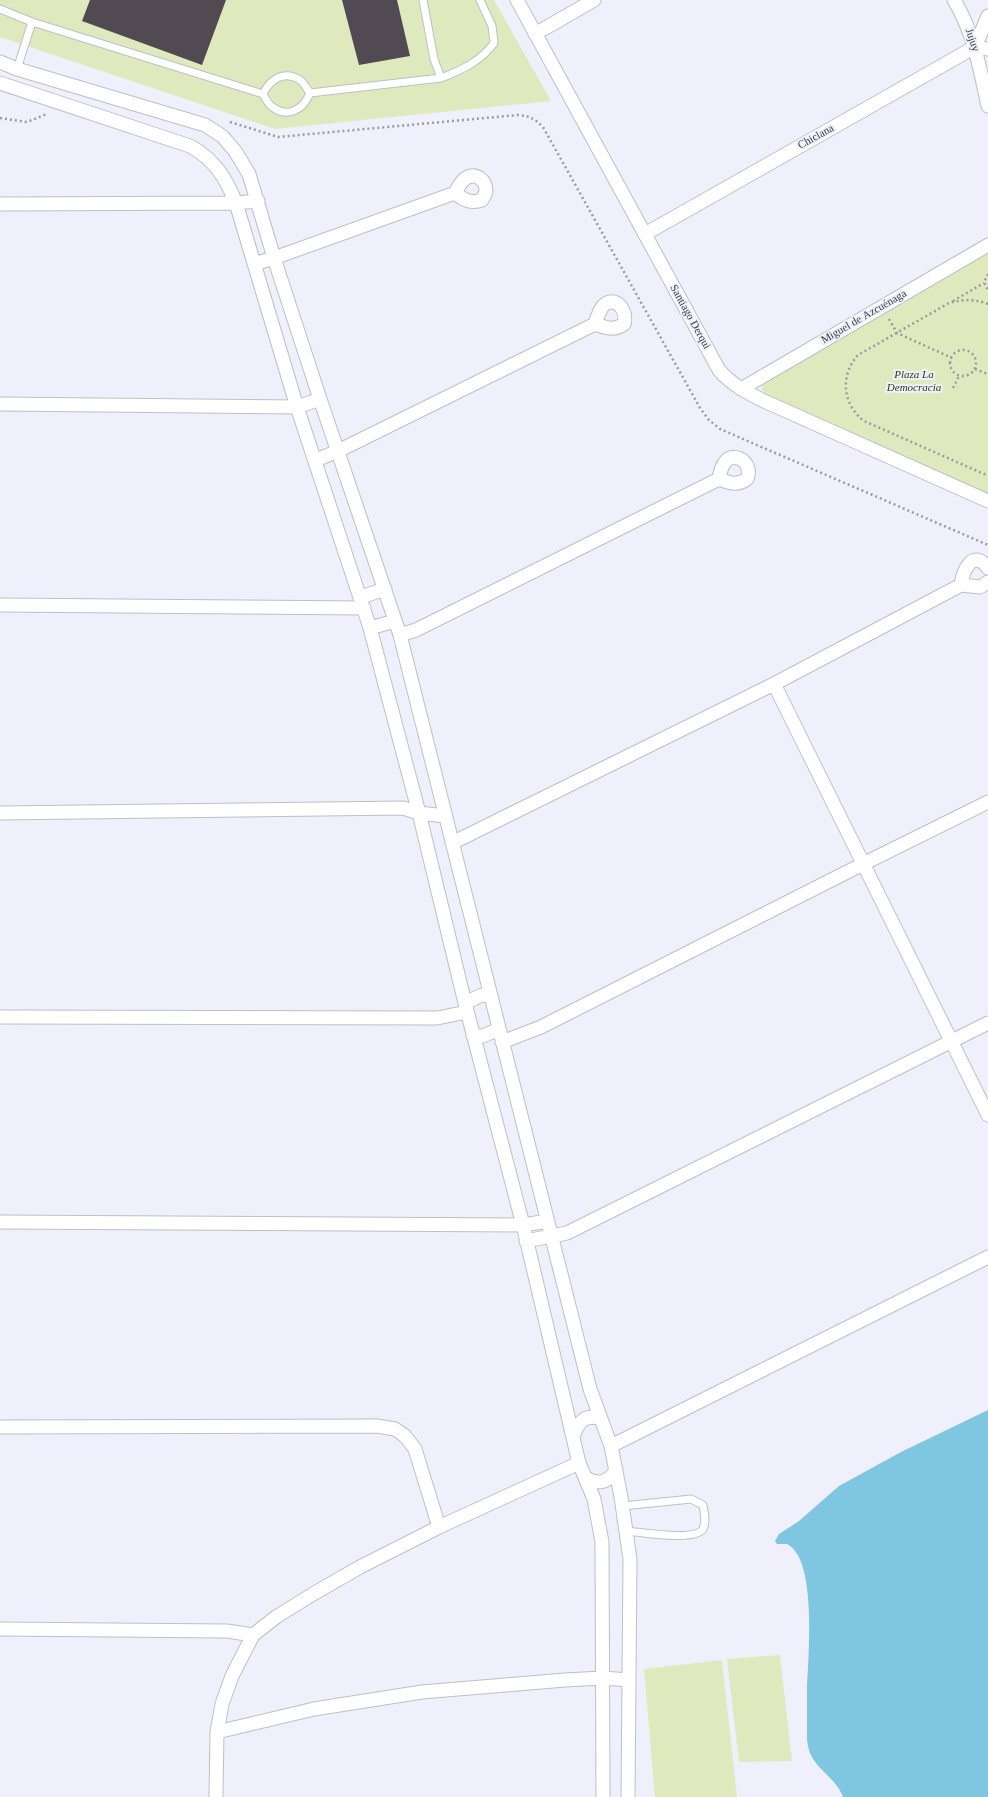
<!DOCTYPE html>
<meta charset="utf-8">
<style>
body{margin:0}
canvas{display:block;background:#eff0fc}
</style>
<canvas width="988" height="1797"></canvas>
<script>
const ctx = document.querySelector('canvas').getContext('2d');
ctx.lineJoin = 'round';
function fillPath(path, color) { ctx.fillStyle = color; ctx.fill(path, 'evenodd'); }
function stroke(path, color, width, dash) { ctx.strokeStyle = color; ctx.lineWidth = width; ctx.lineCap = dash ? 'butt' : 'round'; ctx.setLineDash(dash || []); ctx.stroke(path); }
function write(font, color, halo, rows, align = 'center') {
  ctx.font = font + ' Georgia,serif'; ctx.lineWidth = 4; ctx.setLineDash([]); ctx.textBaseline = 'middle'; ctx.strokeStyle = halo; ctx.fillStyle = color; for (const [text, x, y, turn = 0] of rows) {
    ctx.save(); ctx.translate(x, y); ctx.rotate((+turn || 0) * Math.PI / 180); ctx.textAlign = isNaN(turn) ? turn : align; if (halo) ctx.strokeText(text, 0, 0); ctx.fillText(text, 0, 0); ctx.restore();
  }
}
const green = new Path2D(`
 M0,0h494l57,101 -276,28 -275,-92z
 M988,253v243l-218,-98 -8,-8 1,-7 3,-2z
 M780,1655l12,106 -53,1 -12,-103z
 M722,1660l15,137h-82l-11,-128z`);
const water = new Path2D(`
 M988,1410v387h-145c-7,-19 -26,-27 -33,-44 -2,-4 -2,-9 -3,-13 0,-16 0,-32 0,-49 1,-30 11,-132 -20,-147h-10l-2,-3 4,-7 20,-13 40,-35 62,-34z`);
const building = new Path2D(`
 M90,0h136l-24,65 -120,-44z
 M342,0h55l13,56 -51,9z`);
const path = new Path2D(`
 M0,118l27,4 20,-8
 M230,122l48,15 240,-22c12,1 17,4 25,12l157,281 9,12 11,9 268,116
 M988,274l-4,8 4,8
 M953,301l31,-18
 M988,304c-13,-5 -25,-5 -39,-1l-91,52c-18,20 -16,49 6,66l120,53h4
 M889,319l8,14 55,25
 M950 363a13 13 0 1 1 26 0a13 13 0 1 1-26 0Z
 M975,369l13,5
 M953,388l6,-12`);
const service = new Path2D(`
 M423,0l11,59 7,19
 M0,9l32,13 231,72c2,3 4,8 7,11 16,14 33,6 40,-12
 M17,69l15,-47
 M310,93l131,-15c21,-8 40,-17 53,-35l-2,-17 -12,-26
 M263,94c7,-15 21,-24 37,-14 4,3 7,9 10,13
 M623,1506l68,-7 12,6c1,7 4,17 0,24 -8,13 -63,3 -77,2`);
const minor = new Path2D(`
 M517,0l202,370c13,15 27,22 45,31l224,100
 M954,0c20,33 26,69 34,106
 M535,34l59,-34
 M975,47l13,-31
 M0,62l17,7 188,56 17,11 13,15 14,23 25,84 46,141 80,236 190,754 21,57 10,51 9,62 -2,238
 M0,83l190,63c24,13 36,32 46,57l61,204 73,221 49,185 46,190 58,222 56,238 15,36 8,43 1,255
 M0,204l236,-1 22,-2
 M645,234l330,-187 13,2
 M254,264l20,-6 181,-65c3,-5 6,-12 11,-15 10,-6 20,2 20,13 0,3 -3,6 -4,9 -11,4 -18,0 -27,-7
 M741,389l247,-144
 M0,404l297,3 23,-8
 M316,460l22,-9 257,-127c11,4 19,7 29,0 4,-14 -9,-30 -21,-18 -4,5 -6,12 -8,18
 M961,585c2,-15 12,-37 27,-17
 M361,597l24,-8
 M0,605l364,3
 M370,628l25,-7
 M400,635l16,-5 303,-151c10,4 18,7 28,0 1,-3 2,-7 1,-10 -2,-10 -15,-16 -22,-8 -5,5 -6,12 -7,18
 M774,684l214,431
 M0,813l403,-5 16,5 26,3
 M452,843l322,-159 187,-99 19,2 8,-5
 M465,1003l17,-8 9,1
 M0,1017l437,1 30,-6
 M473,1036h10l16,-7
 M502,1042l39,-15 322,-163 125,-62
 M0,1222l523,3 25,-4
 M526,1241l41,-8 421,-210
 M0,1427l377,-1 18,3 10,7 10,13 24,78
 M573,1437c5,-15 12,-24 28,-18
 M611,1446l377,-189
 M586,1478c12,7 22,5 30,-8
 M0,1629l227,2 26,4
 M217,1732l97,-23 108,-17 143,-12 37,-2 27,2
 M216,1797l1,-65 5,-28 10,-28 21,-41 23,-18 37,-23 47,-27 79,-40 140,-64`);
const streetNames = [
 ["Jujuy",972,40,71],
 ["Chiclana",816,137,-29],
 ["Santiago Derqui",690,317,61],
 ["Miguel de Azcuénaga",864,317,-30]
];
const parkNames = [
 ["Plaza La",914,375],
 ["Democracia",914,388]
];
fillPath(green, '#deeabd');
fillPath(water, '#7fc6e0');
fillPath(building, '#524a52');
stroke(service, '#bebfca', 9);
stroke(minor, '#bebfca', 15);
stroke(path, '#999aa2', 2.5, [2, 3]);
stroke(service, '#fff', 7);
stroke(minor, '#fff', 13);
write('11px', '#3b3b40', '#eff0fc', streetNames);
write('italic 11px', '#333b0f', '#eff0fc', parkNames);
</script>
